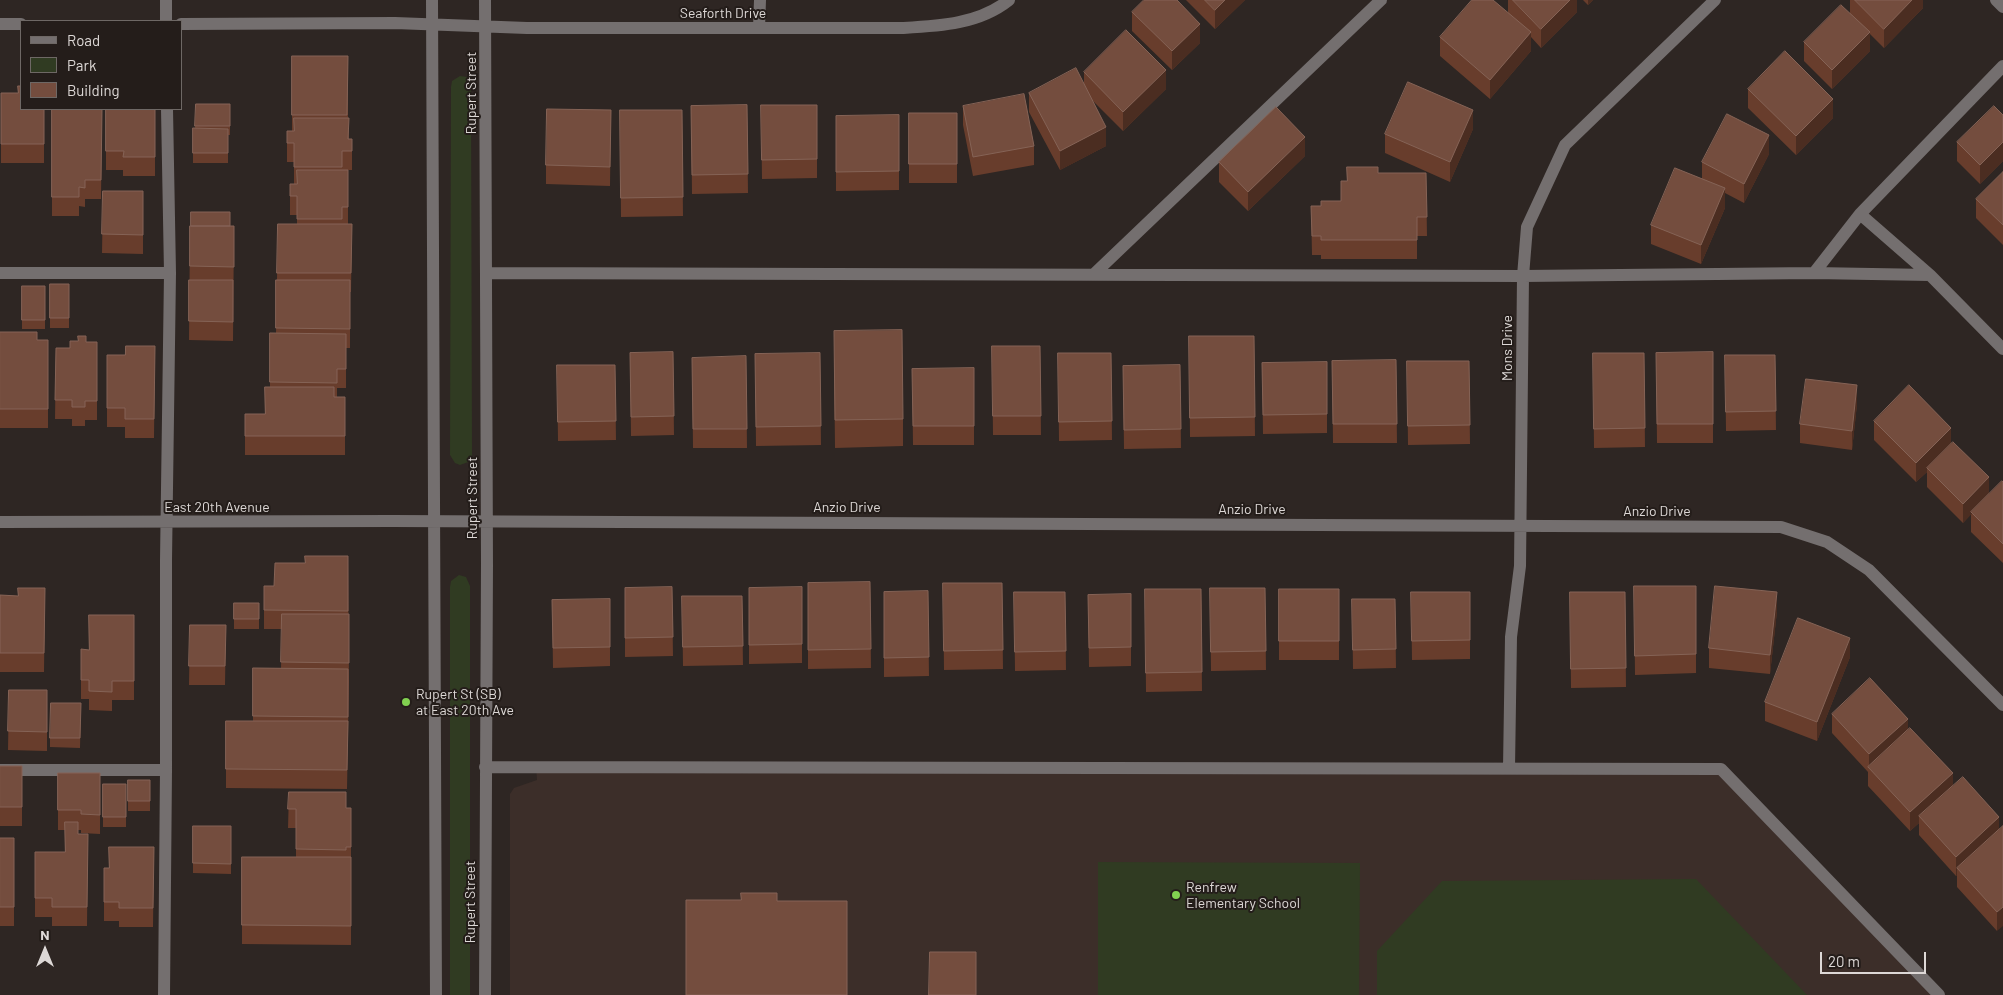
<!DOCTYPE html>
<style>
body{margin:0}
#map{position:relative;width:2003px;height:995px;overflow:hidden;background:#2e2623;font-family:Barlow,sans-serif}
canvas{display:block}
.legend{position:absolute;left:20px;top:20px;width:162px;height:90px;box-sizing:border-box;background:#241d1a;border:1px solid #6e6865;margin:0;padding:6px 9px;list-style:none;font-size:15px;color:#ddd8d6}
.legend li{display:flex;align-items:center;gap:10px;height:25px}
.legend b{width:25px;border:1px solid #6e6865}
.north{position:absolute;left:20px;top:925px;width:50px;height:50px;-webkit-text-stroke:4px #241d1a;paint-order:stroke;rotate:0deg;font-size:14px;font-weight:700;line-height:20px;text-align:center;color:#ddd8d6}
.north::after{content:'';display:block;margin:auto;width:18px;height:22px;background:#ddd8d6;clip-path:polygon(50% 0,100% 100%,50% 72%,0 100%)}
.scale{position:absolute;left:1820px;top:952px;width:106px;height:22px;box-sizing:border-box;border:2px solid #ddd8d6;border-top:0;padding-left:6px;font-size:15px;line-height:18px;white-space:nowrap;color:#ddd8d6;-webkit-text-stroke:4px #241d1a;paint-order:stroke}
</style>
<div id="map">
<canvas width="2003" height="995"></canvas>
<ul class="legend">
<li><b style="height:6px;background:#746f6f"></b>Road</li>
<li><b style="height:14px;background:#303b22"></b>Park</li>
<li><b style="height:14px;background:#744d3e"></b>Building</li>
</ul>
<div class="north">N</div>
<div class="scale">20 m</div>
</div>
<script>
const ctx = document.querySelector('canvas').getContext('2d');
ctx.lineJoin = 'round';
function fillPath(path, color) { ctx.fillStyle = color; ctx.fill(path, 'evenodd'); }
function stroke(path, color, width, dash) { ctx.strokeStyle = color; ctx.lineWidth = width; ctx.lineCap = dash ? 'butt' : 'round'; ctx.setLineDash(dash || []); ctx.stroke(path); }
function write(font, color, halo, rows, align = 'center') {
  ctx.font = font + ' Barlow,sans-serif'; ctx.lineWidth = 4; ctx.setLineDash([]); ctx.textBaseline = 'middle'; ctx.strokeStyle = halo; ctx.fillStyle = color; for (const [text, x, y, turn = 0] of rows) {
    ctx.save(); ctx.translate(x, y); ctx.rotate((+turn || 0) * Math.PI / 180); ctx.textAlign = isNaN(turn) ? turn : align; if (halo) ctx.strokeText(text, 0, 0); ctx.fillText(text, 0, 0); ctx.restore();
  }
}
const built = new Path2D(`
 M536,766l1185,3 218,226h-1429v-201l4,-6 23,-8z`);
const green = new Path2D(`
 M460,76l7,1 4,9 1,369 -1,6 -11,4 -5,-2 -5,-8 1,-368 1,-6z
 M459,575l7,2 4,9v409h-20v-408l1,-6z
 M1098,862l262,1 -1,132h-261z
 M1696,879l111,116h-430v-44l65,-70z`);
const minor = new Path2D(`
 M166,0v21
 M432,0l4,995
 M1996,0l7,7
 M0,24h21
 M181,24l214,-1 132,5h376c37,-2 76,-4 106,-28
 M759,28l1,-28
 M1860,214l70,61
 M0,273h170
 M487,273l1036,3 291,-3 116,2 73,74
 M1814,273l46,-59 143,-148
 M1094,274l287,-274
 M0,522l392,-1 1389,6 46,15 42,28 134,135
 M485,767l1236,2 218,226
 M1509,768l2,-131 9,-71 3,-290 4,-49 38,-82 150,-145
 M0,770h166
 M164,995l2,-225v-210l4,-287 -3,-164
 M485,995l2,-431 -2,-564`);
const wall = new Path2D(`
 M1186,0h59l-30,29z
 M1508,0h69v12l-36,36 -10,-11v14l-41,48 -50,-43v-19l68,-24z
 M1583,0h10l-5,5z
 M1850,0h73v8l-39,40 -14,-14v17l-38,38 -28,-28v-19l46,-29z
 M1132,12l68,31 -28,27 -40,-39z
 M292,56h56v62l1,21h3v31h-10h6v54h4l-1,68h-1v56h-4v40h-9v9h8v58h-100v-41h20l5,-27v-54h6l2,-109h19v-9h-7v-19l4,-12v-22h-7v-31h5z
 M1084,72l82,17 -43,42 -31,-31 14,46 -46,24 -31,-58v-19l55,-10z
 M1748,89l85,29 -37,37 -48,-47z
 M1,93h17l26,16v54h-43z
 M196,104h34v31h-2v28h-35v-35h2z
 M747,105l1,88 -56,1 -1,-88z
 M761,105h56v73l-55,1z
 M963,106l71,40v19l-61,11 -10,-51z
 M52,109h50l-1,90h-16v8l-6,-1v10h-27z
 M106,109h49v67h-32v-6h-17z
 M611,110l-1,76 -64,-2v-19z
 M620,110h62l1,106 -62,1z
 M909,113h48v70h-48z
 M899,115v75l-63,1v-75z
 M2003,115v46l-23,23 -23,-23v-19z
 M1473,129l-23,53 -65,-29v-19z
 M1769,154l-25,49 -19,-10v15l-24,56 -50,-20v-19l51,-46v-17z
 M1305,156l-57,55 -29,-29v-20z
 M2003,172v73l-27,-27v-19z
 M1378,173h48l1,63h-10v23h-96v-4h-9l-1,-49h10l20,-5z
 M103,191h40v63l-41,-1z
 M190,226h44l-1,115 -44,-1z
 M50,284h19v44h-19z
 M22,286h23v43h-23z
 M0,332l37,8h11v88h-48z
 M1189,336h65l1,100 -65,1z
 M86,342h11v78h-12v6h-13v-7h-17l1,-71h14z
 M155,346l-1,92h-29v-11h-18v-72h18z
 M992,346h48l1,89h-48z
 M673,352l1,83 -43,1 -1,-83z
 M1713,352v91h-56l-1,-90z
 M820,353l1,92 -65,1 -1,-92z
 M1058,353h53l1,87 -53,1z
 M1593,353h51l1,94 -51,1z
 M1725,355h50l1,75 -50,1z
 M746,356l1,92h-54l-1,-90z
 M834,358l69,61v27l-68,2z
 M1396,360l1,83h-64l-1,-82z
 M1407,361h62l1,83 -62,1z
 M1327,362v71l-64,1 -1,-71z
 M557,365h58l1,75 -58,1z
 M1180,365l1,83 -57,1 -1,-83z
 M974,368v77h-61l-1,-76z
 M1857,404l-5,46 -52,-7v-19z
 M1874,421l77,22 38,52 14,-13v81l-32,-31v-18l-8,9 -36,-36v-15l-11,10 -42,-42z
 M348,556l1,126 -2,107 -121,-1v-67h27v-53h28l1,-39h-18v-43h10l31,-23z
 M870,582l1,86 -63,1v-86z
 M943,583h59l1,86 -59,1z
 M1634,586h62v87l-61,2z
 M672,587l1,69 -48,1v-69z
 M802,587v76l-53,1v-76z
 M45,588l-1,84h-44v-77l18,1z
 M1210,588h55l1,82 -55,1z
 M1145,589h56l1,102 -56,1z
 M1279,589h60v71h-60z
 M928,591l1,85 -45,1v-85z
 M1014,592h51l1,78 -51,1z
 M1411,592h59v67l-58,1z
 M1570,592h55l1,95 -55,1z
 M1131,594v72l-42,1 -1,-72z
 M682,596h60l1,69 -60,1z
 M610,599v67l-57,2 -1,-68z
 M1352,599h43l1,69 -43,1z
 M234,603h25v26h-25z
 M1777,611l-7,63 -61,-6v-20z
 M134,615v85h-22v11l-23,-1v-11h-8v-50l8,1z
 M190,625h36l-1,60h-36z
 M1850,657l-33,84 -52,-20v-19z
 M9,690h38v61l-39,-1z
 M81,703l-1,45 -30,-1v-9z
 M1832,714l76,16 45,56 46,31 -2,114 -40,-44v-12l-1,1 -37,-41v-12l-9,8 -42,-45v-14l-36,-39z
 M0,766h22v60h-22z
 M58,773h42v61l-19,-1v-3h-3v4h10l-1,92h-35v-9h-17v-65h30v-22h-7z
 M128,780h22v31h-22z
 M103,784h23v43h-23z
 M289,792l57,16h5v137l-109,-1v-87h54v-29h-8z
 M231,826v48l-38,-1v-10z
 M0,838h14v88h-14z
 M154,847l-1,80h-34v-6h-15v-53h5z`);
const shadedWall = new Path2D(`
 M1225,0h20l-30,29v-19z
 M1570,0h7v12l-36,36v-19z
 M1588,0h5l-5,5z
 M1912,0h11v8l-39,40v-19z
 M1200,24v19l-28,27v-19z
 M1531,32v19l-41,48v-19z
 M1870,32v19l-38,38v-19z
 M1166,70v19l-43,42v-19z
 M1833,99v19l-37,37v-19z
 M1473,110v19l-23,53v-20z
 M1106,127v19l-46,24v-19z
 M1769,135v19l-25,49v-19z
 M1305,137v19l-57,55v-19z
 M2003,142v19l-23,23v-19z
 M1725,188v20l-24,56v-19z
 M1857,385v19l-5,46v-19z
 M1951,428v19l-24,21v4l-11,10v-19z
 M1989,477v19l-26,27v-19z
 M1777,592v19l-7,63v-19z
 M1850,638v19l-33,84v-19z
 M1908,719v19l-39,30v-14z
 M1953,773v19l-34,24v7l-9,8v-19z
 M1999,817v19l-42,32v7l-1,1v-19z
 M2003,907v19l-6,5v-19z`);
const building = new Path2D(`
 M1144,0h33l23,24 -28,27 -40,-39z
 M1205,0h20l-10,10z
 M1472,0h21l38,32 -41,48 -50,-43z
 M1513,0h57l-29,29z
 M1855,0h57l-28,29z
 M1841,5l29,27 -38,38 -28,-28z
 M1126,30l40,40 -43,42 -39,-40z
 M1785,51l48,48 -37,37 -48,-47z
 M292,56h56l-1,59h-55z
 M1076,68l30,59 -46,24 -31,-58z
 M1408,82l65,28 -23,52 -65,-28z
 M18,86h3v23h23v35h-43v-51h17z
 M1024,94l10,52 -61,11 -10,-51z
 M196,104h34v22h-35z
 M747,105l1,69 -56,1 -1,-69z
 M761,105h56v54l-55,1z
 M1994,106l9,9v27l-23,23 -23,-23z
 M1276,107l29,30 -57,55 -29,-30z
 M52,109h50l-1,71h-16v8l-6,-1v10h-27z
 M106,109h49v48h-32l1,-6h-18z
 M547,109l64,1 -1,57 -64,-2z
 M620,110h62l1,87 -62,1z
 M909,113h48v51h-48z
 M1727,114l42,21 -25,49 -42,-22z
 M899,115v56l-63,1v-56z
 M294,118h55l-1,21h4v12h-10v16h-48v-24h-7v-12h7z
 M193,128l35,1v24h-35z
 M1347,167h31v6h48l1,44h-10v23h-96v-4h-9l-1,-30h10v-5h20v-20h6z
 M1675,168l50,20 -24,57 -50,-20z
 M297,170h51v37h-6v12h-45v-23h-7v-12h7z
 M2003,172v53l-27,-26z
 M103,191h40v44l-41,-1z
 M191,212h39v14h-39z
 M278,224h74l-1,49h-74z
 M190,226h44v41l-44,-1z
 M189,280h44v42l-44,-1z
 M276,280h74v49l-74,-1z
 M50,284h19v34h-19z
 M22,286h23v34h-23z
 M902,330l1,89 -68,1 -1,-89z
 M0,332h37v8h11v69h-48z
 M270,333l76,1v35h-9v14l-67,-1z
 M78,336h8v6h11v59h-12v6h-13v-7h-17l1,-52h14v-7h8z
 M1189,336h65l1,81 -65,1z
 M126,346h29l-1,73h-29v-11h-18v-53h18z
 M992,346h48l1,70h-48z
 M673,352l1,64 -43,1 -1,-64z
 M1713,352v72h-56l-1,-71z
 M820,353l1,73 -65,1 -1,-73z
 M1058,353h53l1,68 -53,1z
 M1593,353h51l1,75 -51,1z
 M1725,355h50l1,56 -50,1z
 M746,356l1,73h-54l-1,-71z
 M1396,360l1,64h-64l-1,-63z
 M1407,361h62l1,64 -62,1z
 M1327,362v52l-64,1 -1,-52z
 M557,365h58l1,56 -58,1z
 M1180,365l1,64 -57,1 -1,-64z
 M974,368v58h-61l-1,-57z
 M1806,379l51,6 -5,46 -52,-7z
 M1909,385l42,43 -35,35 -42,-42z
 M265,387h69v10h11v39h-100v-22h20z
 M1953,442l36,35 -26,27 -36,-36z
 M2002,481l1,1v62l-32,-32z
 M305,556h43v55l-84,-1v-24h10l1,-23h30z
 M870,582l1,67 -63,1v-67z
 M943,583h59l1,67 -59,1z
 M1634,586h62v68l-61,2z
 M1715,586l62,6 -7,63 -61,-7z
 M672,587l1,50 -48,1v-50z
 M802,587v57l-53,1v-57z
 M18,588h27l-1,65h-44v-58l18,1z
 M1210,588h55l1,63 -55,1z
 M1145,589h56l1,83 -56,1z
 M1279,589h60v52h-60z
 M928,591l1,66 -45,1v-66z
 M1014,592h51l1,59 -51,1z
 M1411,592h59v48l-58,1z
 M1570,592h55l1,76 -55,1z
 M1131,594v53l-42,1 -1,-53z
 M682,596h60l1,50 -60,1z
 M610,599v48l-57,1 -1,-48z
 M1352,599h43l1,50 -43,1z
 M234,603h25v16h-25z
 M282,614h67v49l-68,-1z
 M89,615h45v66h-22v11l-23,-1v-11h-8v-31l8,1z
 M1798,618l52,20 -33,84 -52,-20z
 M190,625h36l-1,41h-36z
 M253,668l95,1v48l-95,-1z
 M1870,678l38,41 -39,35 -37,-40z
 M9,690h38v42l-39,-1z
 M51,703h30l-1,35h-30z
 M226,721h122l-1,49 -121,-1z
 M1910,728l43,45 -43,39 -42,-45z
 M0,766h22v41h-22z
 M58,773h42v42l-19,-1v-4h-23z
 M1963,777l36,40 -43,40 -37,-41z
 M128,780h22v21h-22z
 M103,784h23v33h-23z
 M289,792h57v16h5v39h-5v3l-50,-1v-40h-8z
 M65,822h13v12h10l-1,73h-35v-9h-17v-46h30z
 M193,826h38v38l-38,-1z
 M2003,826v81l-6,5 -40,-44z
 M0,838h14v69h-14z
 M109,847h45l-1,61h-34v-6h-15v-34h5z
 M242,857h109v69l-109,-1z
 M741,893h36v8h70v94h-161v-95h55z
 M930,952h46v43h-47z`);
const markers = [
 [406,702,5,"#81d050"],
 [1176,895,5,"#81d050"]
];
const streetNames = [
 ["Seaforth Drive",723,13],
 ["Rupert Street",471,93,-90],
 ["Mons Drive",1507,348,-90],
 ["Rupert Street",472,498,-90],
 ["East 20th Avenue",217,507],
 ["Anzio Drive",847,507],
 ["Anzio Drive",1252,509],
 ["Anzio Drive",1657,511],
 ["Rupert Street",470,902,-90]
];
const poiNames = [
 ["Rupert St (SB)",416,694],
 ["at East 20th Ave",416,710],
 ["Renfrew",1186,887],
 ["Elementary School",1186,903]
];
fillPath(built, '#3c2e29');
fillPath(green, '#303b22');
stroke(minor, '#746f6f', 12);
fillPath(wall, '#683d2c');
fillPath(shadedWall, '#4b2d21');
fillPath(building, '#744d3e');
stroke(building, '#856356', 1);
for (const [x, y, r, color] of markers) { const dot = new Path2D(); dot.arc(x, y, r, 0, 2 * Math.PI); ctx.fillStyle = color; ctx.fill(dot); stroke(dot, '#241d1a', 2); }
write('14px', '#ddd8d6', '#241d1a', streetNames);
write('14px', '#ddd8d6', '#241d1a', poiNames, 'left');
</script>
